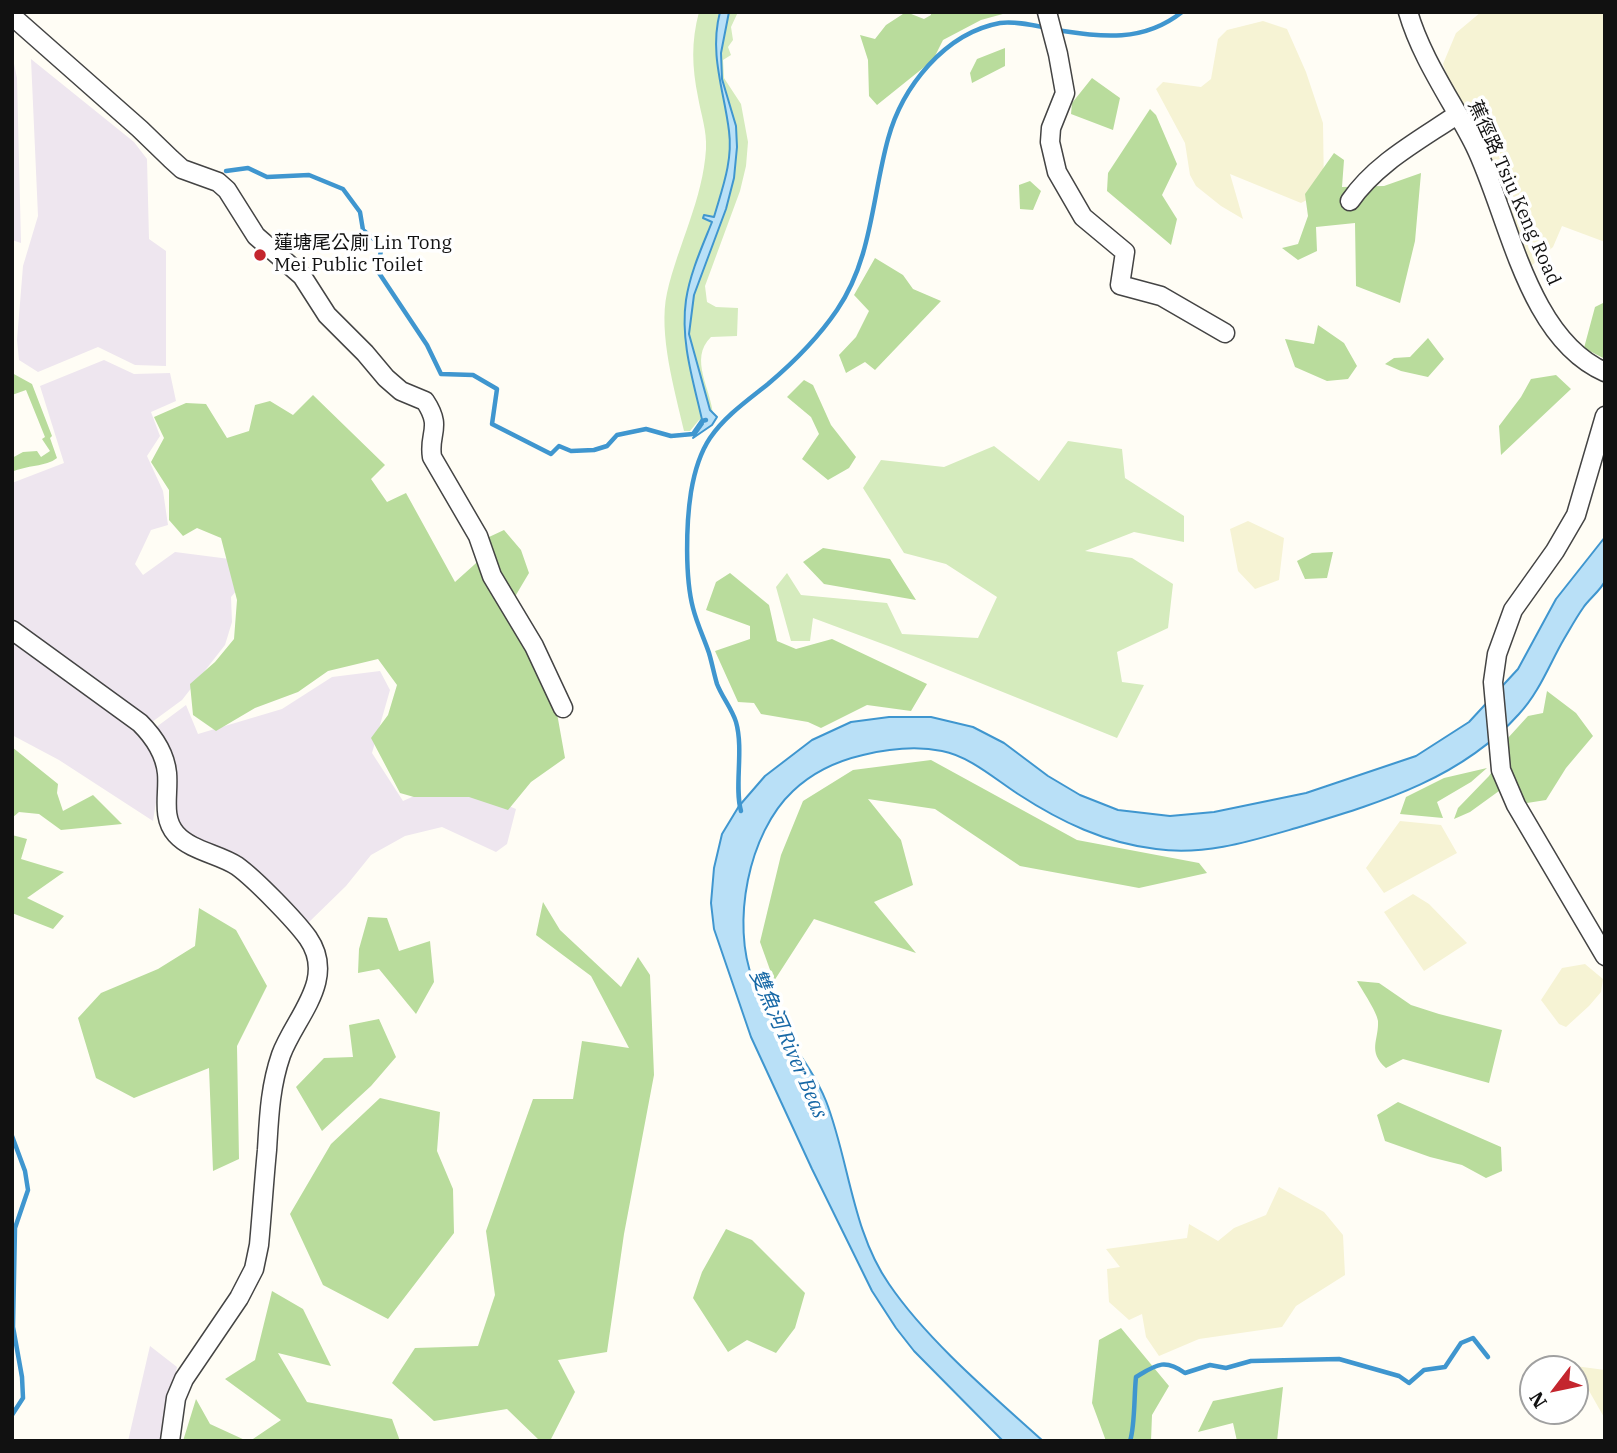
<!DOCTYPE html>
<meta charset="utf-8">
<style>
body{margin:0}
#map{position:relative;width:1617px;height:1453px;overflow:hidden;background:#fffdf5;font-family:"IBM Plex Serif",serif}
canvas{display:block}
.frame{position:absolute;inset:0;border:14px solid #111;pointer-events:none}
.north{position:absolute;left:1519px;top:1355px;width:70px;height:70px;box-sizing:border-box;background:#fff;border:2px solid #a0a0a0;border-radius:50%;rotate:238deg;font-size:19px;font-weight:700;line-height:28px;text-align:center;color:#111}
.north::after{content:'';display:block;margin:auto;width:24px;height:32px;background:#c4262e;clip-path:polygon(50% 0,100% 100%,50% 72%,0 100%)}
</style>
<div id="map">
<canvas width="1617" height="1453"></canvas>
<div class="frame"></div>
<div class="north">N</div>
</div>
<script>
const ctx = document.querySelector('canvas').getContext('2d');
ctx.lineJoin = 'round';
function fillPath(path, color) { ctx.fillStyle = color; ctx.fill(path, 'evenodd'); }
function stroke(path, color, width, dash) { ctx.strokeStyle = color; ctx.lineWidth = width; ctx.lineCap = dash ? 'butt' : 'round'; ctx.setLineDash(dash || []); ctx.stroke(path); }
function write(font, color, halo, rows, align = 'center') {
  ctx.font = font + ' "IBM Plex Serif","Noto Sans TC",serif'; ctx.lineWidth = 7; ctx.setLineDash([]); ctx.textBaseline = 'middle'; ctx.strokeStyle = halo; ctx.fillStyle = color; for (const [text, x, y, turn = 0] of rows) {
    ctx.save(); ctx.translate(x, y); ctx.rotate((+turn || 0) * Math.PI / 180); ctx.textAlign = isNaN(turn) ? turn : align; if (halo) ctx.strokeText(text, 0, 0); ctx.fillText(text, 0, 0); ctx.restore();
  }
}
const industrial = new Path2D(`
 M12,54l5,24 4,165 -9,-3z
 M31,59l103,83 13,17 2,80 17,12v115l-31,-1 -37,-18 -60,25 -19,-12 -2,-20 6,-74 15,-50z
 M104,360l30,14 36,-1 6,28 -25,11 9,24 -13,20 16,35 5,34 -17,5 -16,34 8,11 32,-23 70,9 6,13 -20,23 1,25 -7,23 -43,55 -30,22 -140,-100v-139l52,-20 -24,-77z
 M12,637l122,88 17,20 9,32 -7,44 -94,-61 -47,-25z
 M380,671l10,19 -18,63 31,48 45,-20 68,28 -9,35 -11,8 -54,-25 -37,9 -34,19 -25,31 -40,39 -128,-95 -23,-102 31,-23 12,29 84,-25 50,-32z
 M150,1346l27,21 -15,74h-34z`);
const farmland = new Path2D(`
 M1481,12h124v230l-43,-16 -9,21 -22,19 -14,-22 -21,-68 -18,-45 -23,-31 -12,-36 13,-31z
 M1263,21l24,8 19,43 17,51 1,68 -23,12 -71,-29 13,45 -22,-13 -25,-20 -6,-11 -5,-32 -29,-54 7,-7 38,5 10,-8 7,-40 9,-9z
 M1248,521l36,17 -5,42 -24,9 -17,-18 -8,-42z
 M1400,821l41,4 16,28 -73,40 -18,-25z
 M1413,894l16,10 38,39 -43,28 -40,-59z
 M1585,964l18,15 -2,13 -12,14 -23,21 -7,-3 -18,-24 21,-32z
 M1279,1187l45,25 19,23 2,40 -49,31 -14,21 -83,12 -40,17 -13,-19 -4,-23 -13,6 -20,-18 -2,-33 13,-2 -14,-18 81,-11 2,-14 29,17 16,-13 32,-13z
 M1575,1366l30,4v49z`);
const green = new Path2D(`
 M699,12h39l-7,15 2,13 -5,7 3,8 -8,5 1,18 17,26 7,38 -2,24 -6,25 -35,95 2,16 9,5 22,1 -1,28 -26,1c-23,22 1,53 2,79l-14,4 -9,11h-6c-9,-40 -26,-97 -17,-138 11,-48 36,-94 39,-144 1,-19 -5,-34 -8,-52 -6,-30 -7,-55 1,-85z
 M1068,441l54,8 3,29 59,38v26l-50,-10 -49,19 47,7 41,26 -5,44 -51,24 5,30 22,3 -27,53 -226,-91 -78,-29 -3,23h-19l-15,-54 11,-14 14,22 86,8 15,31 76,4 19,-41 -51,-33 -42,-11 -41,-65 18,-28 63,7 50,-21 45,35z`);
const forest = new Path2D(`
 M906,12l18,7 7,-4v-3h79l-29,8 -38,20 -10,20 -56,45 -8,-9 -1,-36 -8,-25 15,4 11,-14z
 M1005,48v18l-33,17 -2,-10 7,-14z
 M1092,78l28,20 -7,32 -42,-16 1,-11z
 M1150,109l6,6 21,49 -15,31 15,24 -6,26 -64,-54 1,-18z
 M1334,153l10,7 -2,27 42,-1 37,-13 -6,68 -15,62 -44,-17 -1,-63 -39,4 1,24 -19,9 -16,-12 16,-4 10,-28 -3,-22z
 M1030,181l11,10 -8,19 -13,-1 -1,-24z
 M875,258l28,17 10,14 28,12 -66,69 -10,-8 -19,11 -7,-18 17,-18 13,-26 -15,-16z
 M1605,302v57l-21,-11 11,-41z
 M1318,325l26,18 13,23 -9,13 -21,2 -32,-14 -10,-28 29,5z
 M1428,338l16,21 -16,18 -27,-6 -16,-7 9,-6 16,-1z
 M12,373l20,11 20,52 -2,2 7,20c-11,9 -31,7 -45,14v-14l11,-6 14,-1 4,6 9,-6 -8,-12 3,-2 -19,-47 -14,5z
 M1556,375l15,14 -70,66 -2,-29 22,-29 10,-18z
 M804,380l9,5 18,40 25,32 -7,11 -21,12 -26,-21 17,-25 -8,-17 -24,-20z
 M313,395l72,70 -14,14 16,23 19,-9 49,89 29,-26 5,-19 15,-7 17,20 8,23 -19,32 43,86 12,67 -34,24 -23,28 -39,-13h-55l-14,-4 -29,-55 17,-23 9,-30 -19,-26 -50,12 -30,21 -43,16 -39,23 -23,-16 -3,-31 25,-22 19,-23 3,-39 -16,-62 -24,-10 -14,8 -14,-16v-30l-18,-28 13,-24 -10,-21 32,-14 20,1 21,34 22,-7 6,-26 15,-4 23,14z
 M823,548l67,11 26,41 -92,-16 -21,-22z
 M1333,552l-6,26 -22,1 -8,-18 15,-8z
 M730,573l39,32 8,36 19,8 36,-10 95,45 -16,27 -44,-6 -46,23 -13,-6 -47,-8 -7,-11 -16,-1 -23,-51 35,-12v-13l-44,-16 10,-28z
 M1547,691l29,22 17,23 -27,32 -20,32 -19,3 -28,-12 -29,21 -16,7 4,-11 31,-32 8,-12v-14l31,-34 15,-3z
 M12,747l46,37 -1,9 6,18 30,-16 29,29 -61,6 -22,-16 -20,-2 -7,6z
 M931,760l146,80 122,23 8,10 -68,15 -119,-22 -85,-57 -67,-10 33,41 12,45 -39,17 42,51 -102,-34 -40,62 -14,-39 21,-87 22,-54 50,-31z
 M1487,768l-16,14 -34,20 6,16 -43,-4 6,-17 38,-19z
 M12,835l15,4 -6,20 43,13 -37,26 37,18 -11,13 -41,-16z
 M543,902l17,28 61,57 17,-30 12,18 4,100 -30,159 -17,118 -49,8 17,32 -25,49h-10l-33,-32 -73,12 -42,-38 23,-35 63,-2 17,-51 -9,-64 47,-132h40l9,-58 47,7 -38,-72 -55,-41z
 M199,908l37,22 31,56 -30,60 2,113 -26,12 -4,-103 -75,30 -38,-20 -18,-60 23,-25 57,-24 37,-23z
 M368,917l19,1 12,33 31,-10 4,41 -18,32 -37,-45 -21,4 1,-24z
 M1357,981l22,2 32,22 28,9 63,16 -13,53 -86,-24 -17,9c-19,-17 -7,-28 -8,-47 -1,-9 -16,-31 -21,-40z
 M379,1019l17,38 -25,29 -49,45 -26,-44 28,-29 29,-1 -4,-32z
 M380,1098l60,14 -3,39 16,38 1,44 -66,86 -65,-34 -33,-71 41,-70z
 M1398,1102l103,45 1,24 -16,7 -24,-13 -32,-8 -45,-16 -8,-26z
 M726,1229l26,11 53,53 -10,35 -19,25 -29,-13 -19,12 -35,-54 9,-26z
 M272,1291l31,18 28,57 -53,-13 29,49 85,17 8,22h-150l31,-21 -56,-41 30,-19z
 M1121,1328l48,58 -17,29 -1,26h-45l-14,-38 7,-63z
 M1283,1387l-6,54h-40l-4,-18 -35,9 15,-31z
 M196,1399l14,25 37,17h-64z`);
const water = new Path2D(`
 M720,12h9l-8,41 1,26 14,47 1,21 -3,31 -8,31 -32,86 -5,39 21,76 7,7 -5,8 -19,13 10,-14c-9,-41 -23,-82 -17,-124 4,-27 16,-53 26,-78l-9,-4 1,-3 10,2c8,-28 19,-56 15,-86 -5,-41 -20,-77 -9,-119z
 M1605,537c0,10 3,35 0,44 -4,9 -17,19 -22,27 -7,10 -13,21 -19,31 -14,24 -25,54 -45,75 -57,64 -137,88 -216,112 -49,14 -96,30 -147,23 -51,-6 -95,-27 -138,-55 -23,-15 -49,-38 -76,-43 -25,-5 -54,-2 -79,4 -26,6 -50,17 -70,36 -45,42 -62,133 -40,189 18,44 55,76 73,121 23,59 26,130 63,183 38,56 103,111 154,157h-40l-89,-90 -18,-23 -24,-37 -60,-122 -61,-132 -37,-108 -3,-26 3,-35 8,-34 17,-28 26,-30 47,-36 39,-18 38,-5h42l42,10 31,16 44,33 32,19 38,15 52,6 44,-4 92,-19 110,-37 53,-34 49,-53 38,-70z`);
const stream = new Path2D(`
 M1056,30c46,7 87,13 126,-18
 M226,171l22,-3 19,9 42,-2 34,14 17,23 3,18 19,16 -5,24 50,75 14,29 32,1 24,14 -5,35 59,30 8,-8 12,5 23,-1 13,-4 10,-11 29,-6 25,7 22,-2 9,-13 4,-1
 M741,811c-7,-24 3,-61 -5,-89 -4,-13 -14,-25 -19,-38 -3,-10 -5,-21 -8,-31 -5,-15 -12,-29 -16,-45 -8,-30 -7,-84 -2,-116 3,-18 9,-39 19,-54 15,-22 38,-38 58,-54 26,-22 50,-46 69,-74 35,-51 35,-113 51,-171 14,-52 57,-106 112,-116 15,-2 32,2 47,5
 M12,1136l13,35 3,19 -13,38 -2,99 9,50 1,21 -11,17
 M1130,1441c5,-14 4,-46 6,-64 20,-12 28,-19 49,-4l25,-8 16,3 25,-7 88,-2 60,17 10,7 15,-13 21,-3 16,-24 12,-5 15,19`);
const minor = new Path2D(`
 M1047,12l11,42 7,39 -14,35 -1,14 7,30 26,45 42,35 -5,33 41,11 64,37
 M1408,12c14,48 45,90 67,134 34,70 52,192 130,226
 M12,16l128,113 31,30 11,10 36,13 9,8 29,46 46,40 25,39 38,38 21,25 15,13 24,10c18,27 3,32 7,56l46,79 14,40 42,70 29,62
 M1350,201c26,-38 70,-61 108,-87
 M1605,416l-29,99 -21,36 -42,59 -16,44 -4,28 8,88 15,35 89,151
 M12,630l128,93c13,13 25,31 27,50 2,21 -6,44 9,61 15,17 43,20 61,32 18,13 58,54 71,72 29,42 -13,79 -27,117 -11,32 -12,62 -14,95 -3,31 -5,63 -8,95l-5,24 -15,29 -55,81 -8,19 -6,43`);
const markers = [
 [260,255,7,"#c4262e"]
];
const streetNames = [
 ["蕉徑路 Tsiu Keng Road",1514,193,66]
];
const poiNames = [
 ["蓮塘尾公廁 Lin Tong",274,244],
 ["Mei Public Toilet",274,266]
];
const waterNames = [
 ["雙魚河 River Beas",788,1044,66]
];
fillPath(industrial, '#eee6ef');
fillPath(farmland, '#f6f3d4');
fillPath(green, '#d5ebbd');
fillPath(forest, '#b9dc9c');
fillPath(water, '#b9e0f7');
stroke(water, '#3f96cf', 2);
stroke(stream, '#3f96cf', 4.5);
stroke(minor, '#444', 21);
stroke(minor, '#fff', 18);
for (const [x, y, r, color] of markers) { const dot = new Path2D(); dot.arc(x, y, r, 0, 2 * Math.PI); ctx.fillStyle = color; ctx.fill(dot); stroke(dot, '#fff', 2.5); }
write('19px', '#111', '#fff', streetNames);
write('19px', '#111', '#fff', poiNames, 'left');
write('italic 21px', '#1768a6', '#fff', waterNames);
</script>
